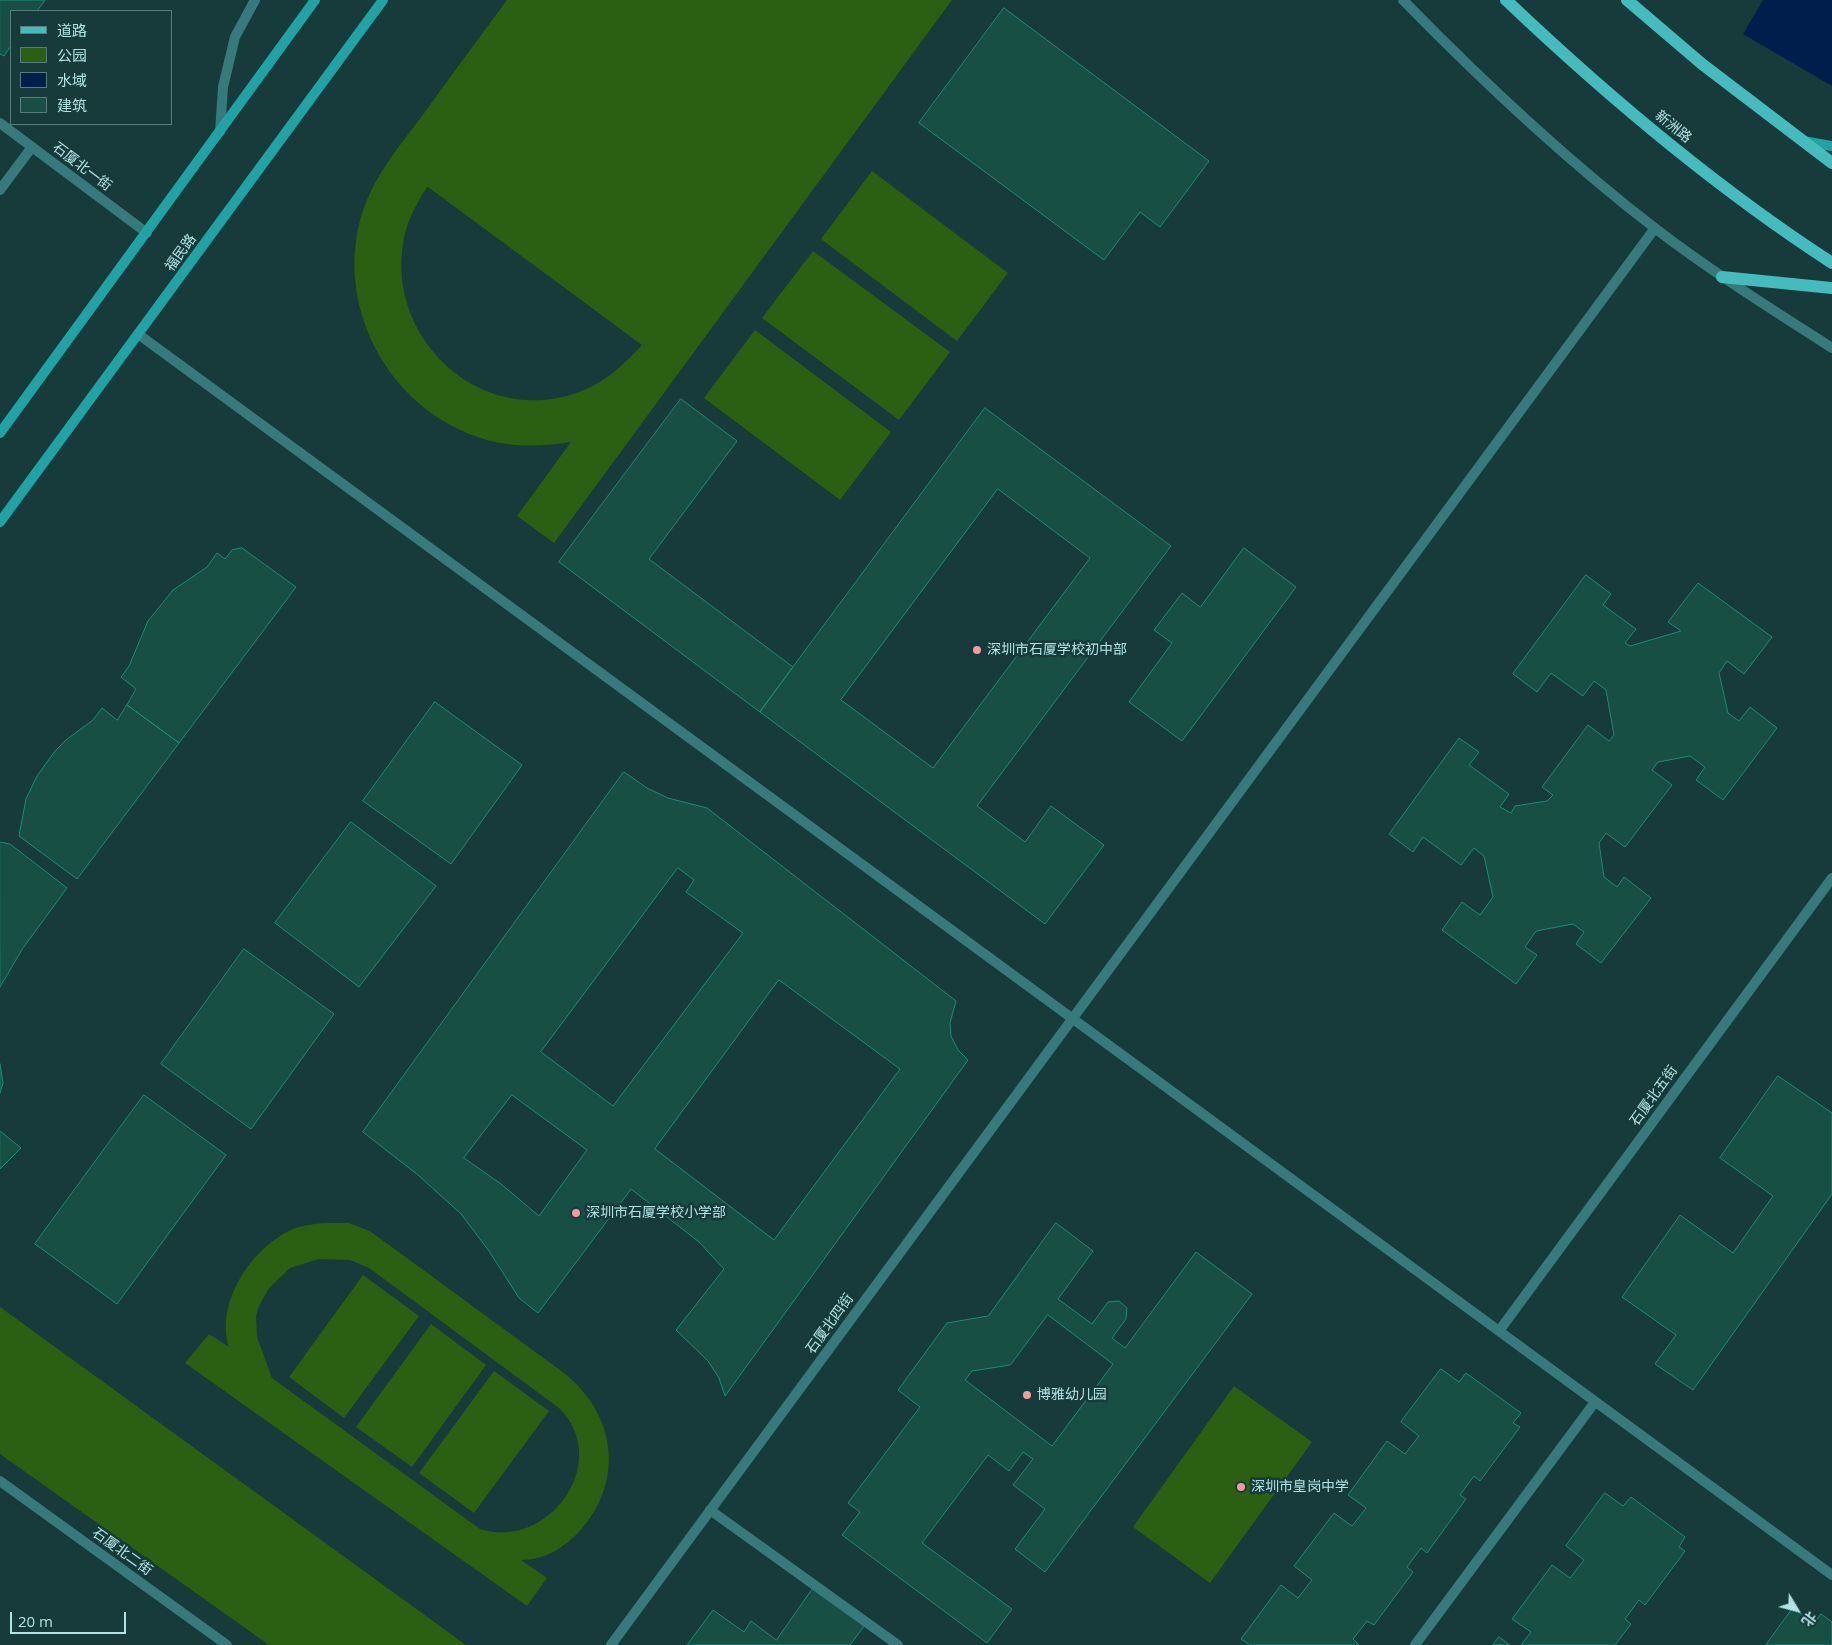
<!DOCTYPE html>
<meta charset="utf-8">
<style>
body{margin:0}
#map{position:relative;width:1832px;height:1645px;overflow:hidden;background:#173a3b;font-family:"Open Sans","Noto Sans SC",sans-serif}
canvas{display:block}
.legend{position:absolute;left:10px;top:10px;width:162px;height:115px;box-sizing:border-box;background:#173a3b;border:1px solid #557d7e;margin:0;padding:6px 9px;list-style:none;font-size:15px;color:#b1e2e3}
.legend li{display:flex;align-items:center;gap:10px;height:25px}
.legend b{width:25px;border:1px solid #557d7e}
.north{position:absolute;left:1772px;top:1585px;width:50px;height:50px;-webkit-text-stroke:4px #173a3b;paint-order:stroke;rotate:127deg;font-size:14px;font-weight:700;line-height:20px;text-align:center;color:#b1e2e3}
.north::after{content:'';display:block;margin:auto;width:18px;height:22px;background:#b1e2e3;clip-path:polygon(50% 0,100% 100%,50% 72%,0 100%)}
.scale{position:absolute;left:10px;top:1612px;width:116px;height:22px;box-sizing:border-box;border:2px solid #b1e2e3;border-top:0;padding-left:6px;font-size:15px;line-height:18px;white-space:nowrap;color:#b1e2e3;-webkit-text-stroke:4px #173a3b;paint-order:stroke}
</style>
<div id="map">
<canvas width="1832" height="1645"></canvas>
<ul class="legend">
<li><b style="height:6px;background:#45bbbe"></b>道路</li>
<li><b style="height:14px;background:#2b5f11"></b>公园</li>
<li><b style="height:14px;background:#001e4b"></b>水域</li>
<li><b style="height:14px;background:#174f44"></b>建筑</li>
</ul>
<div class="north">北</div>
<div class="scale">20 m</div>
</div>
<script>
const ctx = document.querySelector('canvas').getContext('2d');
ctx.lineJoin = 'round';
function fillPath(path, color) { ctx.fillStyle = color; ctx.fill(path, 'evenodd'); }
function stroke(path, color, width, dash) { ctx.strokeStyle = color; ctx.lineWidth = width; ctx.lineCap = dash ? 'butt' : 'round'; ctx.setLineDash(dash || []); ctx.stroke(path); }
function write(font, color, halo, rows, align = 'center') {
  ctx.font = font + ' "Open Sans","Noto Sans SC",sans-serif'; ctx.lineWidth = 5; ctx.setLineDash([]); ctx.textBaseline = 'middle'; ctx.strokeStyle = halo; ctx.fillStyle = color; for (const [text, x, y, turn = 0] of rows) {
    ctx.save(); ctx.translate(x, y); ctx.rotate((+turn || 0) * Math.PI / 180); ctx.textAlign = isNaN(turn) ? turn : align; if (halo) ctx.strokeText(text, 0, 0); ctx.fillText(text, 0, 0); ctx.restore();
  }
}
const green = new Path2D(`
 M507,0h445l-398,543 -37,-27 54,-74c-31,5 -63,6 -93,-5 -99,-33 -153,-151 -107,-246 13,-27 33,-51 51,-75 28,-39 56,-77 85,-116zM427,187h1l214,158c-19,21 -39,39 -66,48 -97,34 -192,-56 -172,-155 4,-19 13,-35 23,-51z
 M872,171l136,102 -51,68 -136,-102z
 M813,251l137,101 -51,68 -137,-102z
 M755,330l136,102 -51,68 -136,-102z
 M335,1223h14l21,8 194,142c53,42 61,110 14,160 -16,16 -34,27 -57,27l26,18 -20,28 -342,-243 24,-29 20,13c-14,-45 23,-100 64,-118 13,-5 27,-6 42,-6zM319,1259l31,1 19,8 190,140c54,53 -10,143 -79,121l-208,-151 -15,-41 -1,-21 3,-10 10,-18 21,-20z
 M363,1275l56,41 -75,102 -55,-41z
 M0,1307l466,338h-197l-269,-191z
 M431,1324l55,41 -74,102 -56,-40z
 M494,1371l55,40 -75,102 -55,-40z
 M1234,1386l78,56 -102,141 -77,-56z`);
const water = new Path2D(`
 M1763,0h69v86l-89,-52z`);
const building = new Path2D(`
 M0,0h45l-8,11h-26v35l-7,10 -4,-2z
 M1004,8l205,153 -49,66 -20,-15 -36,48 -185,-137z
 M681,399l56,42 -88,118 144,108 -33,45 -201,-150z
 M985,408l186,138 -194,260 48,36 26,-36 53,39 -59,79 -285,-212zM998,489l92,69 -157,210 -92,-68z
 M242,548l54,39 -117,156 -52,-38 9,-16 -15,-12 8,-11 19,-45 25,-31 34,-23 10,-14 8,6 7,-9z
 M1244,548l52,39 -114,154 -53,-39 43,-59 -18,-13 28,-37 18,14z
 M1586,575l25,19 -8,11 33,24 -11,14 5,3 51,-15 -13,-9 30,-39 74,54 -28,37 -17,-13 -8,12 9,40 11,8 11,-14 27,21 -54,72 -27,-20 9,-13 -15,-11 -32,6 -6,8 20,15 -47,62 -19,-14 -7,10 5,34 13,10 7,-10 27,21 -50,65 -25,-19 8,-12 -11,-8 -37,7 -11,16 12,8 -21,29 -74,-54 20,-28 18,13 13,-18 -9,-41 -10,-8 -13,17 -38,-28 -10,15 -24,-18 70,-96 20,14 -10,13 40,29 -9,13 11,6 4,-7 32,-5 6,-6 -11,-8 46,-62 21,16 5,-6 -8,-45 -12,-9 -11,15 -32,-23 -14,19 -24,-18z
 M435,702l87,63 -71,99 -88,-63z
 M127,705l52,38 -102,136 -58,-43 7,-37 11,-23 18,-25 11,-11 27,-20 9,-12 15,12z
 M624,772l23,16 21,10 39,10 249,193 -6,22 1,13 7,14 10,10 -243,336 -6,-18 -11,-17 -32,-31 48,-61 -25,-27 -68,-53 -93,124 -19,-15 -30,-47 -28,-37 -43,-39 -55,-43zM678,868l16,12 -8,12 57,41 -130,173 -72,-54zM779,980l121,89 -126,171 -119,-91zM512,1095l75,55 -48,66 -38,-32 -37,-26z
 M351,822l85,64 -77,101 -84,-64z
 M0,842l10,2 57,44 -44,60 -23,39z
 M244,949l90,65 -83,115 -90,-65z
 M0,1064l3,19 -3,10z
 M1778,1076l54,37v81l-139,196 -38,-26 21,-29 -54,-38 58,-82 53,38 40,-57 -53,-38z
 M144,1095l82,60 -109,149 -82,-60z
 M0,1131l21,17 -21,21z
 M1056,1223l37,28 -35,48 34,25 16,-22 11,-1 8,7 -1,11 -14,19 13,10 71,-96 56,42 -207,278 -30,-23 30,-40 -32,-24 20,-26 -10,-7 -14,19 -21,-16 -66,88 90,66 -25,34 -145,-108 18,-23 -12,-9 72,-96 -22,-17 49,-67 41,-7zM1048,1315l65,49 -61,82 -87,-66 7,-9 38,-6z
 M1441,1369l18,13 7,-9 55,40 -8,10 7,4 -40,54 -6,-5 -14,19 6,4 -39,54 -6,-5 -14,19 6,5 -39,53 -7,-4 -14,18 6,6h-109l-9,-6 40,-54 17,13 14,-18 -18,-14 40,-53 18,13 14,-18 -18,-13 39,-54 18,13 14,-18 -18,-14z
 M1605,1493l18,13 8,-9 54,40 -6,10 6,4 -40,54 -6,-5 -14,19 6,5 -16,21h-94l10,-13 -19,-13 40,-54 18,13 14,-18 -18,-14z
 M814,1587l51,38 -15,20h-163l26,-35 31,22 7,-11 25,19z
 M1793,1608l21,15 7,-9 11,8v23h-66z
 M1499,1637l11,8h-17z`);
const lane = new Path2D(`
 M220,132l3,-45 12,-50 20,-37
 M0,190l32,-43
 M710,1510l188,135
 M1415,1645l180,-243`);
const street = new Path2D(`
 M1403,0c80,82 162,159 253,229 56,43 117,81 176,119
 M0,123l147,110
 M138,334l1694,1241
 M1499,1331l333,-453
 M0,1481l227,164
 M611,1645l1044,-1417`);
const secondary = new Path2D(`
 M1803,141l29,5
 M0,433l315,-433
 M0,522l383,-522`);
const primary = new Path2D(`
 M1506,0c101,96 209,187 326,263
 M1627,0l75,64 130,99
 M1722,277l110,11`);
const markers = [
 [977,650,5,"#f59b9e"],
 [576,1213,5,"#f59b9e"],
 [1027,1395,5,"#f59b9e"],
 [1241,1487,5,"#f59b9e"]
];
const streetNames = [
 ["新洲路",1673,127,39],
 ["石厦北一街",82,167,37],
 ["福民路",181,253,-54],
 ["石厦北五街",1654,1096,-54],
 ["石厦北四街",830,1324,-54],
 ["石厦北二街",122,1552,36]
];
const poiNames = [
 ["深圳市石厦学校初中部",987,650],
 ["深圳市石厦学校小学部",586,1213],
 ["博雅幼儿园",1037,1395],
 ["深圳市皇岗中学",1251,1487]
];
fillPath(green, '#2b5f11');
fillPath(water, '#001e4b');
fillPath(building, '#174f44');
stroke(building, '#1a8c79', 1);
stroke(lane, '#367a7c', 10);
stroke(street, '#367a7c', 10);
stroke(secondary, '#21a2a5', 10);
stroke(primary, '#45bbbe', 12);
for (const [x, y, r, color] of markers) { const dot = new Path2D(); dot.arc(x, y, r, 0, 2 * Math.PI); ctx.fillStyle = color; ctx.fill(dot); stroke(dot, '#173a3b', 2); }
write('14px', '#b1e2e3', '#173a3b', streetNames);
write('14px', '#b1e2e3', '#173a3b', poiNames, 'left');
</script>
